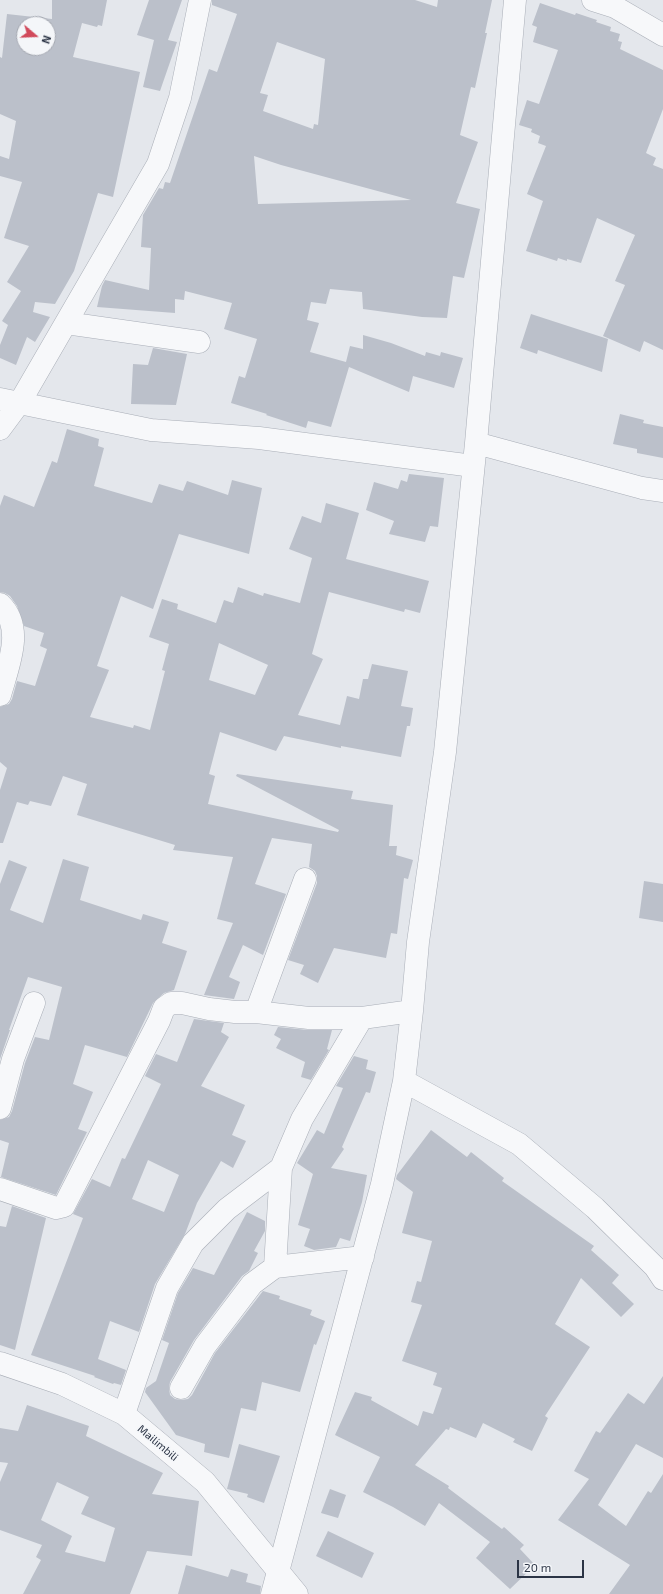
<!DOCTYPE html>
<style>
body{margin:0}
#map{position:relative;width:663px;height:1594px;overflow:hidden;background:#e4e7ec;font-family:"Exo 2",sans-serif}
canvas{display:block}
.north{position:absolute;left:16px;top:16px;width:40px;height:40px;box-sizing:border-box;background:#f4f6f9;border:1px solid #a4a8b1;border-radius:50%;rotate:109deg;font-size:11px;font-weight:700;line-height:16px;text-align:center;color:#2b3445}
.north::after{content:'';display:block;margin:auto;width:14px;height:18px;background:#d1495b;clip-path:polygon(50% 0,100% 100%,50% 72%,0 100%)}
.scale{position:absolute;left:517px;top:1560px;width:67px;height:18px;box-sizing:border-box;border:2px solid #2b3445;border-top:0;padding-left:5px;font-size:12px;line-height:14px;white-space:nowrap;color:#2b3445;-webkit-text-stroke:3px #f4f6f9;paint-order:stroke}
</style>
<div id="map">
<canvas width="663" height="1594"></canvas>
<div class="north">N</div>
<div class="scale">20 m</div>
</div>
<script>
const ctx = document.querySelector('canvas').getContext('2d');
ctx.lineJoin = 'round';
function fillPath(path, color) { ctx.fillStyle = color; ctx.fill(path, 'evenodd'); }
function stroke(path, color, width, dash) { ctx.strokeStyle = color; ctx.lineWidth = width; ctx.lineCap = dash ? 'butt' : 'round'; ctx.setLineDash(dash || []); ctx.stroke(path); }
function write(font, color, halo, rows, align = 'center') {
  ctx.font = font + ' "Exo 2",sans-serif'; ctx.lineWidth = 3; ctx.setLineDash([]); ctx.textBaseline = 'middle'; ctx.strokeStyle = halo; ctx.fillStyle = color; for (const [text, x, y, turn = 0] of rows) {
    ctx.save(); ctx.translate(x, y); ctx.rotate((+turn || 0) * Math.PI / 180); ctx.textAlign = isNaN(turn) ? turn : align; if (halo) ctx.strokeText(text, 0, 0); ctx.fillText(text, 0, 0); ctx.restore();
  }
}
const building = new Path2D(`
 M52,0h55l-5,26 -4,-1 -1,2 -15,-4 -9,34 67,15 -27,125 -15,-4 -24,78 -19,33 -20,-2 -2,10 17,5 -15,25 -8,-5 -11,28 -16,-7v-13l8,-20 -6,-4 19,-30 -14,-9 22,-36 -25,-8 18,-56 -22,-6v-20l9,3 7,-38 -16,-7v-57l2,1 5,-44 45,5zM24,24h24v24h-24z
 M149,0h33l-14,40 9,2 -17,49 -17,-4 11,-47 -17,-5z
 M212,0h203l22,7 1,-7h54l-7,33h2l-12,55 -4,-1 -11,48 18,7 -22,61 24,6 -16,69 -11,-2 -6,42 -25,-1 -59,-8 -1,-17 -32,-3 -4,15 -15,-2 -4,18 12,3 -9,29 36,10 4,-16 13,3v-14l28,8 34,13 1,-4 14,4 1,-4 22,6 -9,30 -41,-12 -4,16 -60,-25 -18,60 -23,-6 -2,7 -40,-13 1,-1 -36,-11 8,-27 6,2 12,-39 -33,-10 8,-26 -47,-12 -1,9 -9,-1v14l-78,-6 5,-21 3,-6 44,10 2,-42 -10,-1 2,-32 16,-27 4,1 2,-7 5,1 39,-114 8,3 20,-58 -25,-9zM277,42l48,17 -7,66 -4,-1 -1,5 -50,-18 5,-16 -8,-2zM254,156l27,9 130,35 -153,4z
 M540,3l35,12 1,-2 21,7 -1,2 15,5 -1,4 10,3 -2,7 4,1 -2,7 43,21v39l-17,44 10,5 -3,7 10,4v181l-19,-9 -4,11 -37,-16 22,-51 -10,-4 20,-46 -38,-17 -16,45 -14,-4v2l-9,-3 -1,3 -31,-10 17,-50 -16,-7 19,-48 -8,-3 2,-7 -9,-4 1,-3 -13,-4 8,-25 12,4 19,-54 -25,-8 4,-15 -5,-2z
 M531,314l77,25 -6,33 -64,-22 -1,4 -17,-6z
 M153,348l34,6 -11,51 -45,-1 2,-40 15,1z
 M620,414l24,6 -1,3 20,4v31l-26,-5v-4l-24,-5z
 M67,429l32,10 -1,7 6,2 -10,38 58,17 7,-19 24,7 4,-10 41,14 4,-15 30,8 -13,66 -70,-20 -26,75 -32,-13 -24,70 12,4 -19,47 43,11 1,-3 16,5 15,-59 -3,-1 7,-26 -20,-7 13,-38 16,5 -1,5 39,14 8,-23 9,3 5,-16 25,9 1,-3 36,10 12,-45 -23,-9 13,-33 19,7 5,-20 33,10 -13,46 83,22 -9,32 -15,-4 -1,3 -75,-20 -17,62 11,5 -25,56 42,10 7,-29 12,3 4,-20h5l4,-15 36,7 -7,35 12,2 -3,18h-3l-6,31 -60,-11v2l-57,-12 -8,15 -56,-19 -11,42 6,2 -7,28 130,28 1,-2 -103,-54 1,-2 116,17 -2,8 42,6 -4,41h8l-1,9 17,5 -5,19 -4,-1 -7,56 -6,-1 -5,25 -52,-10 -16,35 -18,-9 4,-9 -16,-5 29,-77v-7l-2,-5 -6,-4 3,-23 -40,-6 -17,46 31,10 -23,61 -20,-10 -14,32 11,5 -6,17 -30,-4 29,-72 -16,-4 16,-62 -60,-7 2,-5 -98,-30 10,-31 -24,-8 -12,30 -21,-5 -2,4 -11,-3 -14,41h-3v-53l7,-22 -7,-6v-55l9,-3 3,-5 5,-18 18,5 12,-37 -7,-3 4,-13 -20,-7 -7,-20 -7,-10 -5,-3 -5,-1v-86l4,-11 30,12 18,-46 5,2zM219,643l49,22 -13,30 -46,-15z
 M409,474l35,4 -6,49 -8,-1 -5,16 -36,-8 5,-13 -28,-11 8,-28 24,7 3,-9 6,2z
 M63,859l26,8 -9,33 61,20 2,-6 26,8 -7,21 25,8 -13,39 -10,3 -11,10 -26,54 -42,-12 -12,39 20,8 -15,37 9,3 -31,63 -55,-18 8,-34 -9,-3v-20l9,-3 3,-6 13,-48 10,-26 14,3 13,-53 -34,-10 -19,53h1l-10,29v-175l9,-24 18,7 -17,43 33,13z
 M644,881l19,3v38l-24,-4z
 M194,1019l30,4 -3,9 8,5 -28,49 44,19 -13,30 14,6 -13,27 -12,-7 -24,42 -12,31 -30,50 -16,48 -29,-11 -12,38 28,11 -5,15 -7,-2 -1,1 -19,-7 1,-1 -64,-21 52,-137 -10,-4 19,-35 18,8 12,-29 3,1 36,-75 -16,-8 11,-22 21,8zM148,1160l31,15 -15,37 -32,-13z
 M278,1027l30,3h24l-5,19 2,1 -18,30 -10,-3 4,-15 -29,-14 5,-9 -7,-4z
 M354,1056l14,4 -2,9 10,3 -6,21 -4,-1 -24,55 2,2 -13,19 36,7 -5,27 -12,39 -10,-3 -4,9 -22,3 -10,-4 6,-17 -12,-4 15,-51 -16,-11 20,-33 7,4 19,-46 -7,-2z
 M431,1130l36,27 4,-5 33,26 -2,3 92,65 -3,4 28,25 -7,8 22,21 -13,13 -40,-39 -26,46 35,23 -45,69 3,2 -16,33 -19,-9 2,-3 -32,-16 -7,15 -26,-11 -1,3 -3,-1 -31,36 34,21 -1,2 54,41 2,-2 20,18 -4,4 15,16 -25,24 -34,-31 14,-16 -51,-39 -14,23 -32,-19 -30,-15 17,-35 -45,-22 20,-43 17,5 -1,3 47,26 5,-15 10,3 9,-26 -9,-3 4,-12 -35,-12 20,-56 -11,-3 6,-21 4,1 11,-41 -30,-8 11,-41 -17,-13 1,-4z
 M12,1206l34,12 -31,132 -15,-5v-119l6,1z
 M247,1212l18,9v10l-11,20 4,2 -9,18 -7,5 -48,64 -24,42 -1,6 1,7 5,4 6,1 7,-1 4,-4 23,-42 48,-62 17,5 -1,3 33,11 -2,5 15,6 -9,24 -2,-1 -14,48 -38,-10 -6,29 -15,-3 -12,50 -25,-6 1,-8 -29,-9 -31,-43 1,-4 10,-7 13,-38 -7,-3 16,-47 15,-25 21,7z
 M663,1376v82l-27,-14 -38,61 28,21 22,-35 3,2 12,-19v120h-54l21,-29 -72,-45 31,-41 -15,-8 22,-40 4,2 28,-40 16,11z
 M27,1405l62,21 -3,10 77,37 -11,21 47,7 -7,55 -45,-5 -17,43h-107l18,-34 -5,-3 6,-12 -42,-15v-48l8,-19 -8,-1v-34l18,3zM57,1482l32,15 -8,17 34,14 -10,34 -40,-10 7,-16 -31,-16z
 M239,1444l41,12 -16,47 -17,-6 1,-3 -21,-5z
 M330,1489l16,6 -8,23 -17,-5z
 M328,1531l46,22 -12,25 -46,-22z
 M186,1565l42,12 3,-8 17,5 -2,8 15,4 -1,8h-82z`);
const minor = new Path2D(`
 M593,0l22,7 48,28
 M66,323l133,19
 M0,399l151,31 108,8 214,28
 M0,429l20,-27 138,-238 22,-66 20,-98
 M476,443l166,45 21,3
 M0,604c25,24 8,62 0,91
 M256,1012l49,-133
 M404,1081l115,63 76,64 60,59 8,12
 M0,1108l13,-49 21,-56
 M0,1189l56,19 8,-2 95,-185 5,-13 7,-5h11l27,6 26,3h21l53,6h53l50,-7
 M275,1267l6,-99 21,-49 60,-101
 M0,1363l62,21 62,30 81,68 92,112
 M181,1388l24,-42 47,-62 23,-17 88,-10
 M124,1414l43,-126 26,-45 34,-34 54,-41
 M272,1594l110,-410 22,-103 8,-70 6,-69 27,-190 31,-309 39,-443`);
const streetNames = [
 ["Mailimbili",158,1443,40]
];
fillPath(building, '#bbc0ca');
stroke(minor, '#a9aeb7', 23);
stroke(minor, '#f7f8fa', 22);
write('11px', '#2b3445', '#f4f6f9', streetNames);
</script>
